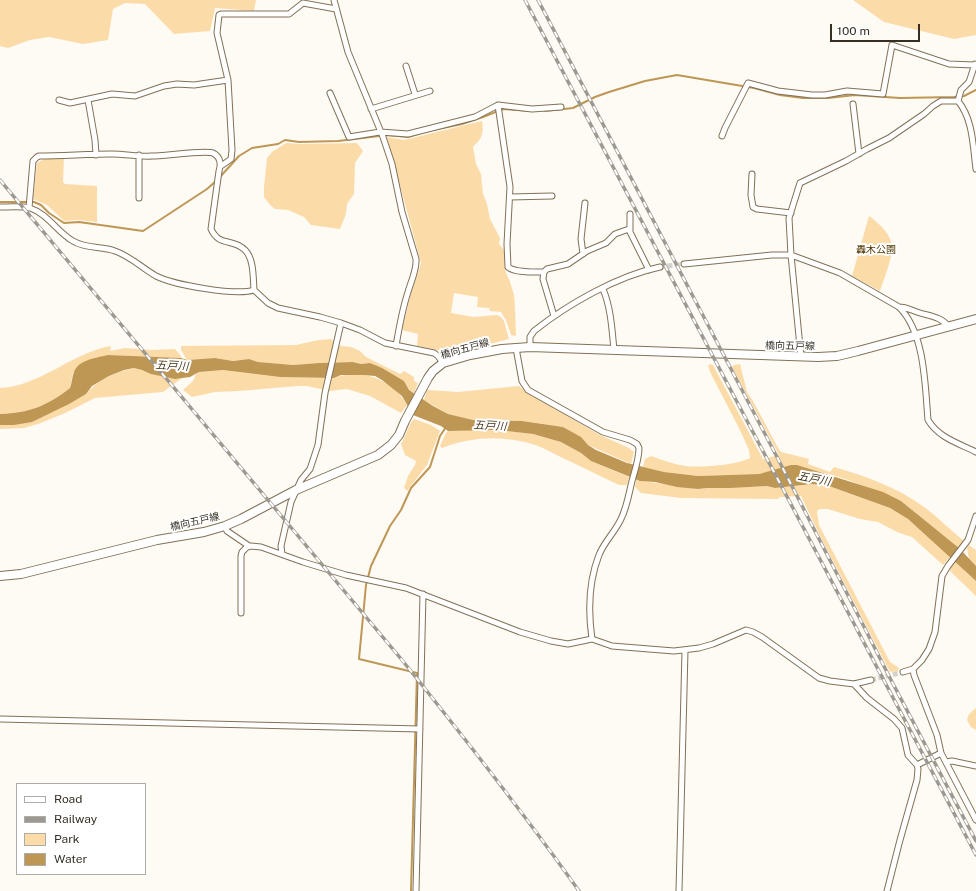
<!DOCTYPE html>
<meta charset="utf-8">
<style>
body{margin:0}
#map{position:relative;width:976px;height:891px;overflow:hidden;background:#fefaf4;font-family:"Public Sans",sans-serif}
canvas{display:block}
.legend{position:absolute;left:16px;top:783px;width:130px;height:92px;box-sizing:border-box;background:#fff;border:1px solid #aeaca7;margin:0;padding:5px 7px;list-style:none;font-size:12px;color:#352f24}
.legend li{display:flex;align-items:center;gap:8px;height:20px}
.legend b{width:20px;border:1px solid #aeaca7}
.scale{position:absolute;left:830px;top:24px;width:90px;height:18px;box-sizing:border-box;border:2px solid #352f24;border-top:0;padding-left:5px;font-size:12px;line-height:14px;white-space:nowrap;color:#352f24;-webkit-text-stroke:3px #fff;paint-order:stroke}
</style>
<div id="map">
<canvas width="976" height="891"></canvas>
<ul class="legend">
<li><b style="height:5px;background:#fff"></b>Road</li>
<li><b style="height:5px;background:#9e9990"></b>Railway</li>
<li><b style="height:11px;background:#fbdca9"></b>Park</li>
<li><b style="height:11px;background:#be9755"></b>Water</li>
</ul>
<div class="scale">100 m</div>
</div>
<script>
const ctx = document.querySelector('canvas').getContext('2d');
ctx.lineJoin = 'round';
function fillPath(path, color) { ctx.fillStyle = color; ctx.fill(path, 'evenodd'); }
function stroke(path, color, width, dash) { ctx.strokeStyle = color; ctx.lineWidth = width; ctx.lineCap = dash ? 'butt' : 'round'; ctx.setLineDash(dash || []); ctx.stroke(path); }
function write(font, color, halo, rows, align = 'center') {
  ctx.font = font + ' "Public Sans","Noto Sans JP",sans-serif'; ctx.lineWidth = 4; ctx.setLineDash([]); ctx.textBaseline = 'middle'; ctx.strokeStyle = halo; ctx.fillStyle = color; for (const [text, x, y, turn = 0] of rows) {
    ctx.save(); ctx.translate(x, y); ctx.rotate((+turn || 0) * Math.PI / 180); ctx.textAlign = isNaN(turn) ? turn : align; if (halo) ctx.strokeText(text, 0, 0); ctx.fillText(text, 0, 0); ctx.restore();
  }
}
const green = new Path2D(`
 M0,0h256l-2,11 -39,-3 -5,23 -36,3 -29,-30 -20,-1 -12,6 -5,31 -25,4 -34,-7 -19,3 -22,8 -8,-2z
 M853,0h123v35l-22,4 -70,-17z
 M482,121c2,13 0,17 -9,26l3,17 5,10 2,20 4,10 3,15 10,19 -1,6 5,6 1,20 5,12 4,13 1,13 1,28 -5,-1 -5,-15 -5,-8 -11,-1 -1,-3 -12,-1 1,-10 -24,-4 -3,20 23,4 23,-2 4,2 3,4 5,18 -38,10v-2l-5,-1 -1,4 -22,1 -26,-5 1,-12 -16,-4 9,-37 8,-23 2,-7 -34,-126 17,3z
 M286,143l13,1 58,-1 6,8 -8,12 -1,31 -7,10 -1,10 -6,15 -29,-4 -7,-8 -16,-7 -13,-1 -5,-4 -6,-8v-10l3,-29 5,-6z
 M64,158l-1,24 2,2 32,2v36l-20,-2 -13,1 -17,-16 -14,-6 4,-36 7,-4z
 M869,216c10,7 23,19 23,32 1,8 -9,34 -12,43l-28,-15z
 M331,339l10,7 10,1 9,4 6,6 34,17 4,-3 10,6v4l4,2 -4,10 -5,-3 -5,-9 -34,-18 -9,1 -8,-2 -34,1 -26,2 -35,-3 -9,-3 -16,2 -18,-3 -28,2 -6,-10v-4l115,-1 23,-5z
 M111,346l-1,5 15,-3 27,2 23,-1 6,7v2l-73,-3 -35,18 -3,15c-23,18 -41,25 -70,26v-26c41,-2 71,-35 111,-42z
 M710,364l3,1 50,94 16,-4 -47,-88 2,-2 6,-1 7,28 6,9 24,45 4,6 28,7 -1,5 22,8 4,-5c31,9 63,20 90,40 14,10 26,23 40,34l-5,7 -58,-47 -53,-21 -19,-6 -12,-2 -20,-7 -38,9 -61,2 -34,-4 -21,-5 2,-8 6,-3c11,4 22,8 34,10 15,2 52,-1 65,-8l-1,-8 -9,-20 -29,-56 -3,-8z
 M134,368c16,3 31,12 48,10l-19,14 -68,6 -30,15 -24,10 -17,5 -24,1v-4h14l72,-31c11,-14 30,-22 48,-26z
 M223,370l57,7 54,1c28,-10 58,1 73,27l-6,8 -31,-17 -23,-7 -18,2 -22,-5h-10l-58,5 -24,1 -23,5 -9,-7 10,-9 3,-7 3,-2z
 M519,386l7,6 74,43 29,13 5,4 -3,12 -43,-19 -3,-3 -22,-15 -41,-6 -49,-1 -14,-3 -11,-3 -24,-14 3,-10 31,2z
 M414,419l17,6 9,6 -13,34 -20,26 -3,-3 4,-12 7,-11 1,-4 -11,-6 -4,-11c5,-8 7,-19 13,-25z
 M470,430l38,1 25,3 28,8 20,11 10,8 38,16 -2,8h-8c-19,-9 -37,-18 -56,-27 -9,-4 -18,-10 -28,-13 -30,-10 -63,-9 -93,3l-2,-2 6,-13 2,-2z
 M636,480l62,9 9,-1 60,-2 8,2 37,-4 17,2 61,22 18,11 42,38 -7,8 -31,-28 -15,-5 -19,-10 -18,-3 -32,-10h-8l-3,2 2,14 71,137 9,6 -1,3 -8,1 -70,-136 -19,-40 -21,1 -2,2 -97,-1 -40,-5 -6,-6z
 M969,545l7,5v16l-7,-7 -2,-11z
 M955,562l21,19v15l-26,-25v-3z
 M976,708v22l-5,-3 -4,-7 2,-6z`);
const water = new Path2D(`
 M108,355l73,3 6,2 28,-2 18,3 16,-2 9,3 35,3 26,-2 34,-1 8,2 9,-1 12,5 22,13 5,9 24,16 15,8 25,6 49,1 41,6 18,10 7,8 8,5 31,13 37,9 34,4 61,-2 32,-9h6l86,27 18,9 58,47 17,18v15l-68,-62 -18,-11 -61,-22 -17,-2 -37,4 -8,-2 -37,2h-23l-9,1 -21,-2 -22,-5 -15,-1 -49,-20 -10,-8 -20,-11 -28,-8 -35,-4 -50,1 -7,-5 -28,-11 -11,-19 -20,-16 -7,-4 -12,-1h-22l-7,3 -54,-1 -57,-7 -24,2 -9,5 -15,2 -24,-5 -9,-4 -8,-2 -10,2 -15,6 -17,10 -6,8 -17,10 -37,18 -18,3h-14v-11c29,-1 47,-8 70,-26 2,-5 2,-11 4,-16 5,-13 23,-14 34,-17z`);
const stream = new Path2D(`
 M545,111l28,-3 22,-11 14,-5 36,-11 32,-6 77,13 26,7 23,3h25l27,-3 45,3 54,-1 10,-1 12,-6
 M433,130l29,-6 21,-7 20,-8 28,2
 M219,178l20,-22 13,-8 26,-4 7,-4 14,2 39,-1 49,-6 21,2 13,-4
 M0,202h34l7,3 8,8 15,10 15,-1 64,9 64,-42 9,-8
 M411,891l6,-218 -58,-14 7,-74 5,-19 19,-40 11,-16 10,-22 19,-21 10,-31 6,-9`);
const minorTunnel = new Path2D(`
 M660,267l24,-3
 M871,680l32,-8`);
const minor = new Path2D(`
 M334,0l14,52 35,85 9,27 10,48 14,47c1,11 -5,22 -8,33 -6,18 -9,36 -12,54
 M406,66l9,28
 M330,93l19,44 31,-5 28,2 67,-17 23,-12 34,4 29,-2
 M59,100l11,3 42,-9 23,2 29,-10 13,-2 17,1 34,-5
 M88,100l7,40 1,15
 M958,101c15,18 15,45 18,68
 M958,101l3,-11 8,-8 6,-18
 M853,104l6,50
 M498,105l12,82 -3,57 1,23c7,6 27,5 36,5
 M371,109l59,-18
 M722,136l3,-8 23,-45 30,8 34,4h13l22,-4 36,3 9,-49 57,19 25,1
 M221,166l10,-7 1,-9 -4,-70 -11,-47 2,-18 2,-1h68l14,-11 33,6
 M752,174l-1,21 2,12 4,2 34,4
 M510,197l42,-1
 M139,198v-43
 M0,207c9,0 22,-1 30,1 18,6 27,24 43,33 13,8 28,5 42,10 15,5 27,17 41,25 18,9 80,20 98,14
 M29,208l4,-47 4,-4 2,-1c24,0 49,-2 73,-2 14,0 27,3 40,2 12,0 53,-6 61,-3 8,4 8,12 6,18l-8,58c9,19 21,8 34,21 9,9 8,27 9,40l14,13 10,5 42,9 21,6 19,7 25,13 49,10 4,3 5,7
 M630,214v18l19,38
 M583,254l-2,-15 4,-36
 M684,264l88,-9h19l49,18 59,34c26,26 26,78 29,113 11,18 30,23 48,32
 M603,289c8,19 9,41 11,61
 M899,307c7,0 12,3 18,5 11,4 24,4 32,15
 M554,316l-11,-37 1,-7 3,-3 21,-5 19,-13 19,-8 9,-9 14,-5
 M530,347v-10l4,-6c34,-27 83,-55 126,-64
 M516,348l6,33 6,9 75,42 27,8 7,4 2,4c0,11 -4,22 -7,33 -3,12 -5,26 -11,38 -6,13 -17,23 -22,36 -11,28 -11,56 -7,84
 M801,357l-10,-102 -2,-37 11,-35 46,-22 21,-12 22,-11 35,-24 9,-8 8,-5h17
 M225,526l2,5 22,15
 M282,554l-1,-8 10,-44 10,-22 9,-11 8,-24 7,-52 16,-70
 M241,613v-57l1,-4 5,-5 4,-1 10,1 42,15 43,13 60,13 114,44 31,9 17,3 24,-5 20,7 62,5 25,-3 14,-4 33,-14 7,2 9,5 57,41 11,3 24,3 17,-4
 M913,669l1,6 23,60 4,18 35,67
 M903,672l10,-3 9,-9 7,-11 6,-17 7,-56 6,-10 20,-26 8,-24
 M854,684l13,14 27,21 8,9 6,27 9,10 1,4 -1,11 -17,60 -13,51
 M0,719l420,10
 M946,762l6,-1 24,5
 M917,765l24,-12
 M416,891l7,-297
 M679,891l6,-241`);
const primary = new Path2D(`
 M0,576l21,-2 136,-34 47,-8 21,-6 16,-7 55,-29 82,-35 13,-10 8,-10 6,-14 23,-43 5,-7 10,-8 27,-8 32,-6 28,-2 288,10 19,-1 21,-5 118,-32`);
const rail = new Path2D(`
 M525,0l451,855
 M538,0l238,455 79,154 36,71 85,161
 M0,180l402,480c61,76 121,152 177,231`);
const parkNames = [
 ["轟木公園",876,250]
];
const streetNames = [
 ["橋向五戸線",790,346,1],
 ["橋向五戸線",465,349,-16],
 ["橋向五戸線",195,522,-13]
];
const waterNames = [
 ["五戸川",172,366,3],
 ["五戸川",490,426,3],
 ["五戸川",814,479,11]
];
fillPath(green, '#fbdca9');
fillPath(water, '#be9755');
stroke(stream, '#be9755', 2);
stroke(minorTunnel, '#d6d1ca', 5, [5, 2.5]);
stroke(minor, '#817158', 7);
stroke(primary, '#817158', 10);
stroke(minor, '#fff', 5);
stroke(primary, '#fff', 8);
stroke(rail, '#9e9990', 3.5);
stroke(rail, '#fff', 2, [6]);
write('10px', '#503600', '#fff', parkNames);
write('10px', '#352f24', '#fff', streetNames);
write('italic 11px', '#473619', '#fff', waterNames);
</script>
